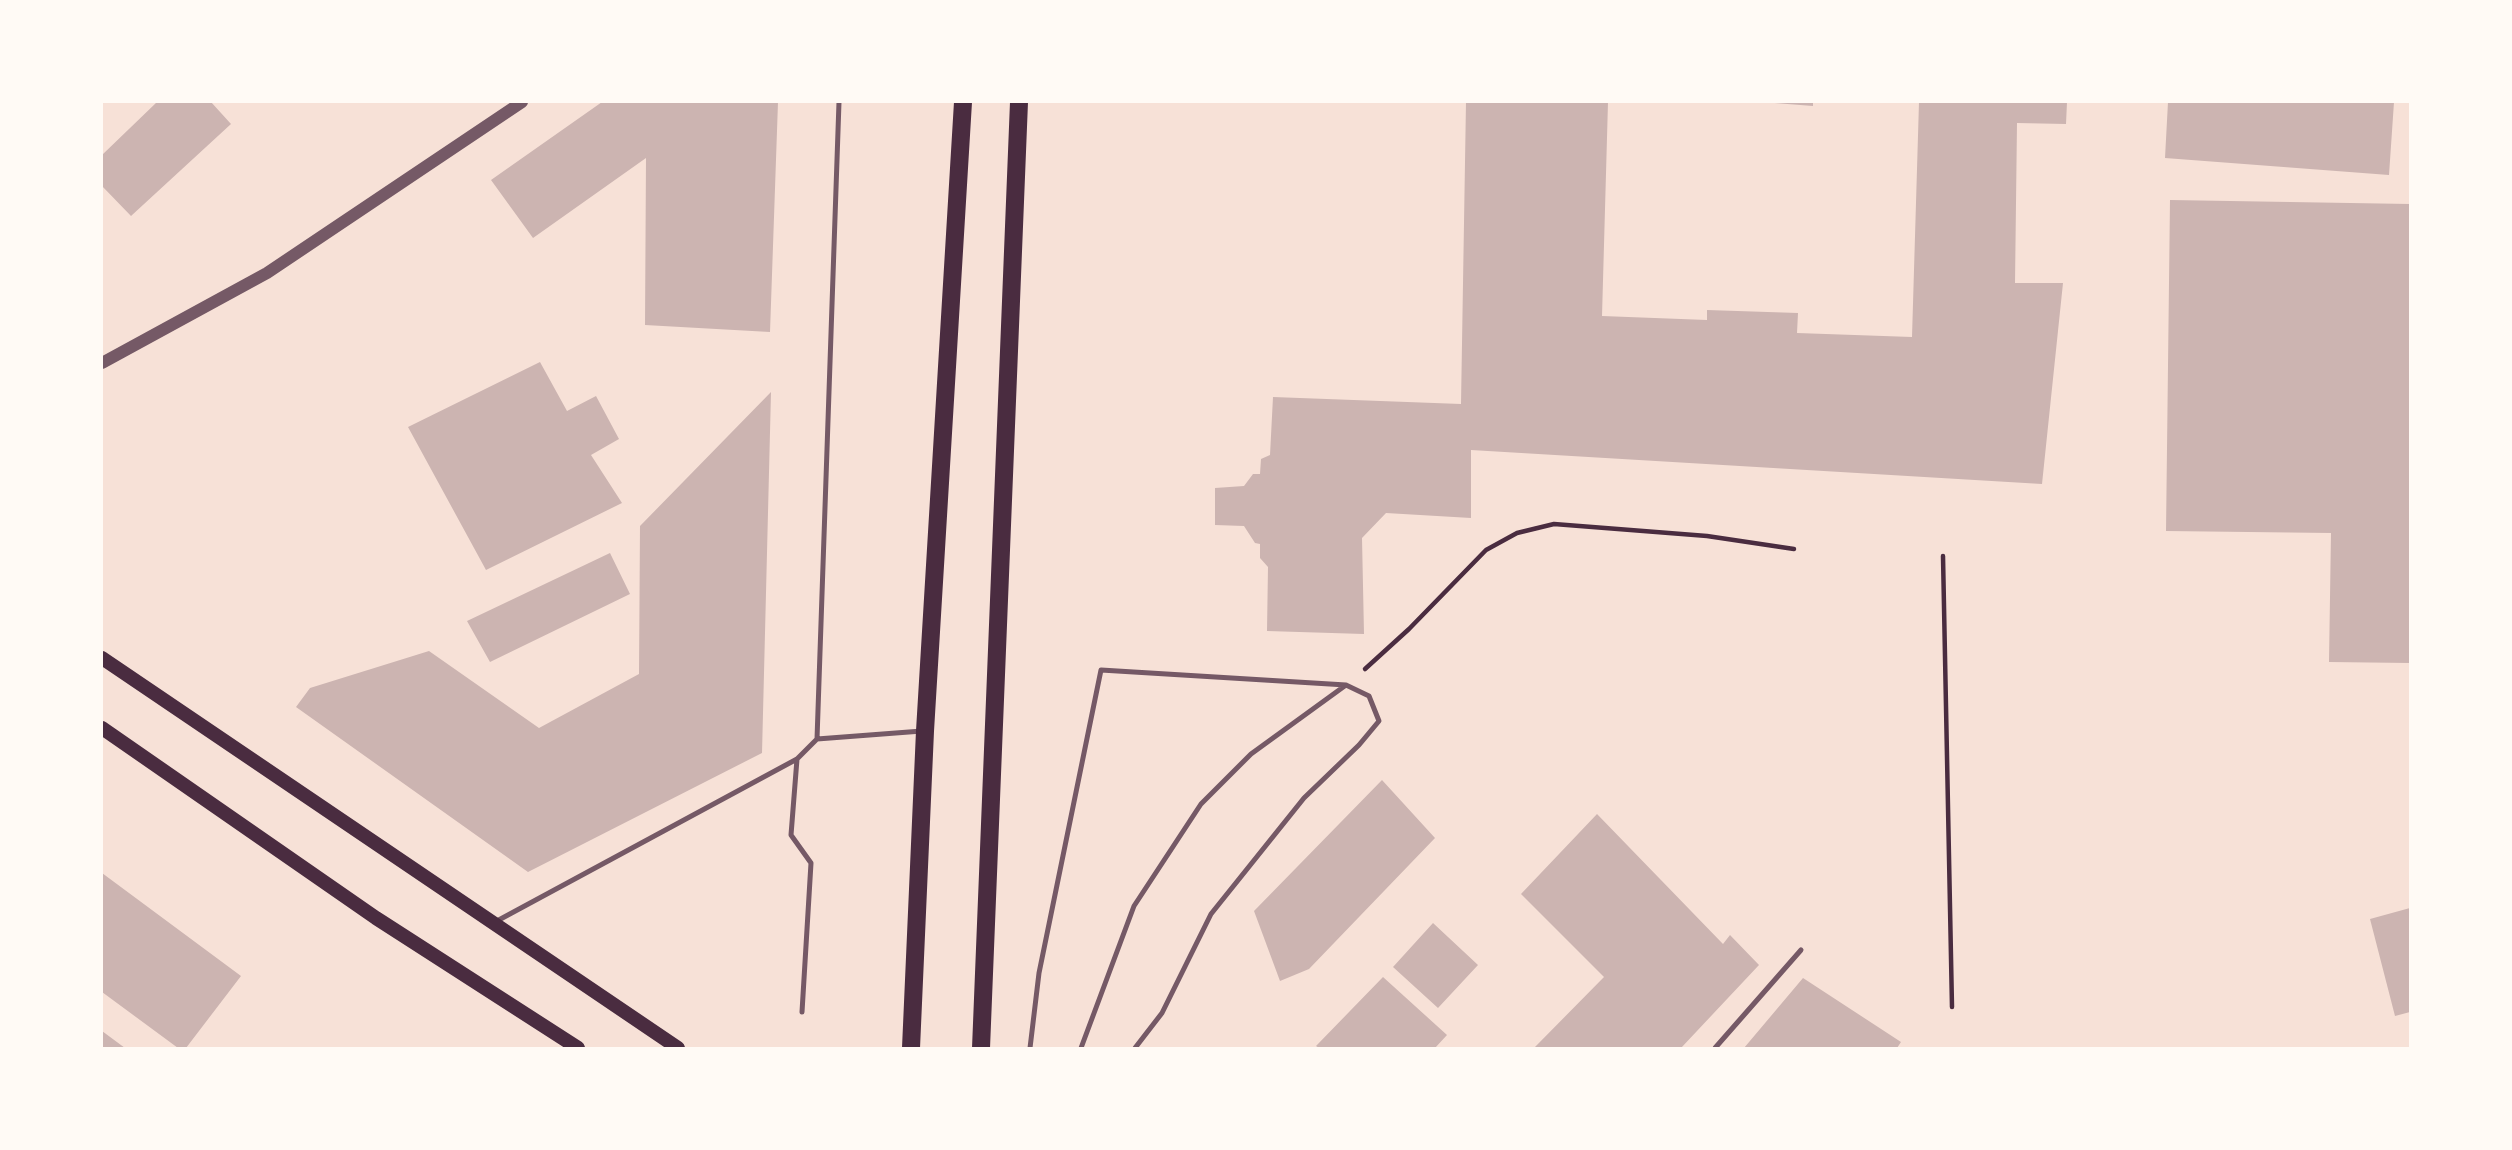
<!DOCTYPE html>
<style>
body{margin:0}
#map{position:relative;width:2512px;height:1150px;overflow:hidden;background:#f7e1d7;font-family:Mulish,sans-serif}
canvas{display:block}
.frame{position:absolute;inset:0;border:103px solid #fffaf5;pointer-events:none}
</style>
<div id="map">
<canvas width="2512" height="1150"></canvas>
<div class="frame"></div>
</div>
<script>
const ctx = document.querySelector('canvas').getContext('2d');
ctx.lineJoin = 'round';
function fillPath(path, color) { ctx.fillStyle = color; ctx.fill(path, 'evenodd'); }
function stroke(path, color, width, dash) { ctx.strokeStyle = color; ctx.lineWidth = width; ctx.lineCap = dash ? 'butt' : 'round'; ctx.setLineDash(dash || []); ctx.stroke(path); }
const building = new Path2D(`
 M157,102h54l20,22 -100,92 -29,-30v-31z
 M602,102h176l-8,230 -125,-7 1,-167 -113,80 -42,-58z
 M1466,102h142l-6,214 105,4v-10l91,3 -1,20 115,4 7,-235h148l-1,22 -49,-1 -2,160h48l-21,201 -571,-34v68l-85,-5 -24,25 2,96 -97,-3 1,-64 -8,-9v-14l-5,-1 -11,-17 -29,-1v-37l29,-2 9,-12h7l1,-15 9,-4 3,-58 188,7z
 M1762,102h51v4z
 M2168,102h226l-5,73 -224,-17z
 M2170,200l240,4v459l-81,-1 2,-129 -165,-2z
 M540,362l27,49 29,-15 23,43 -28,16 31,48 -136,67 -78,-143z
 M771,392l-9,361 -234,119 -232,-165 14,-19 119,-37 110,77 100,-54 1,-148z
 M610,553l20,41 -140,68 -23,-41z
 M1382,780l53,58 -126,131 -29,12 -26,-70z
 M1597,814l126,130 7,-9 29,30 -78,83h-147l70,-71 -83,-83z
 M102,873l139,103 -55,72h-8l-76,-56z
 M2410,908v104l-15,4 -25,-97z
 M1433,923l45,42 -40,43 -45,-41z
 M1383,977l64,58 -12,13h-116l-3,-2z
 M1803,978l98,64 -4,6h-153z
 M102,1031l23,17h-23z`);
const path = new Path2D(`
 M1943,556l9,451
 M1365,669l44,-40 77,-79 31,-17 37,-9 153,12 87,13`);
const service = new Path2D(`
 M817,739l22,-637
 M797,759l-6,76 20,28 -9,149
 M495,922l302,-163 20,-20 105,-8
 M1030,1048l9,-75 62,-303 245,15 -95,69 -50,50 -67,102 -53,142
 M1135,1048l27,-35 49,-99 93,-116 55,-53 20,-24 -10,-25 -23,-11
 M1715,1048l86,-98`);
const tertiary = new Path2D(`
 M102,363l165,-90 255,-171`);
const secondary = new Path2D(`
 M102,658l576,390
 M102,728l274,190 202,130`);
const primary = new Path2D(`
 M911,1048l14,-317 38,-629
 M981,1048l38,-946`);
fillPath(building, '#ccb4b1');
stroke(path, '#4a2c40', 4.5);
stroke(service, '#755966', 5);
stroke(tertiary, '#755966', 12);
stroke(secondary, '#4a2c40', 14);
stroke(primary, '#4a2c40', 18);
</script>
